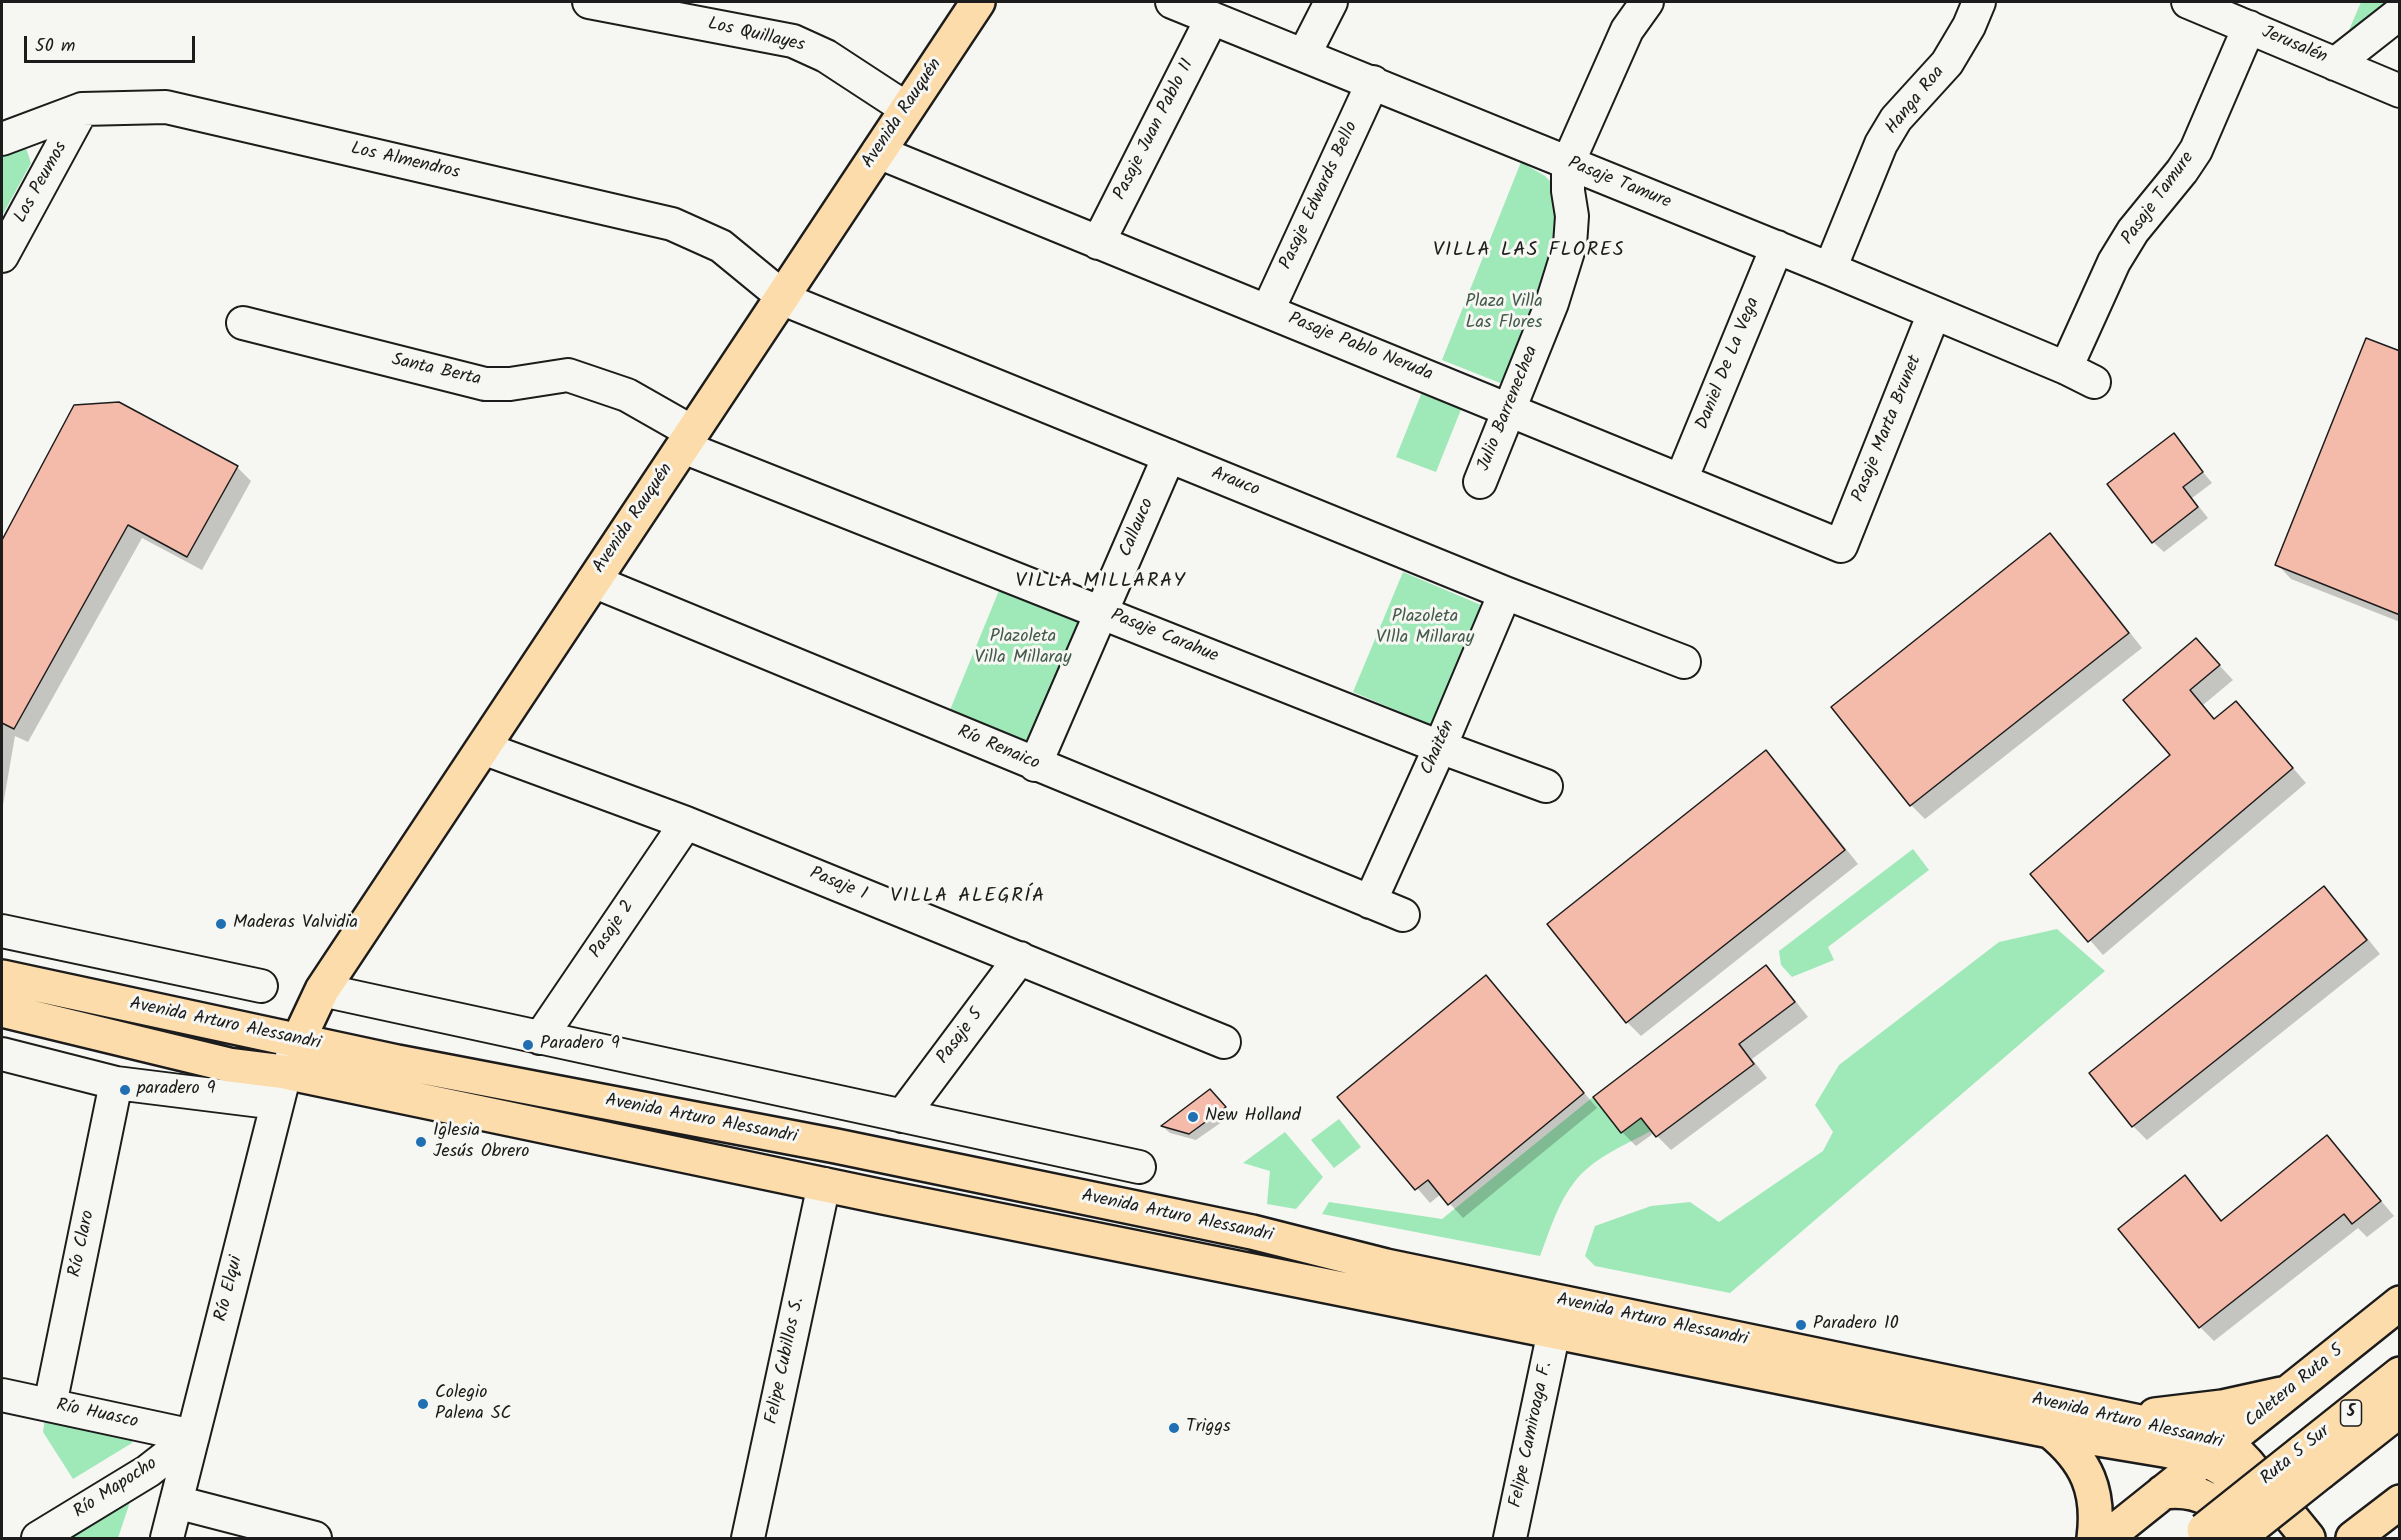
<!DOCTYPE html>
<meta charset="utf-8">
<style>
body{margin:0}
#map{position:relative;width:2401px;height:1540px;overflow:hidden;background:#f6f6f2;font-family:Kalam,sans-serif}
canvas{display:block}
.frame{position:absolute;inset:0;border:3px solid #1c1c1c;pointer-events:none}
.scale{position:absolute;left:24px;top:36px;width:171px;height:27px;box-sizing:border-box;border:3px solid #1c1c1c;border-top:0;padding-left:8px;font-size:18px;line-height:21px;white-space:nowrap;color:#1c1c1c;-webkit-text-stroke:4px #f6f6f2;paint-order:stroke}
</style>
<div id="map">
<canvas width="2401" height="1540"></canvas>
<div class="frame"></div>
<div class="scale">50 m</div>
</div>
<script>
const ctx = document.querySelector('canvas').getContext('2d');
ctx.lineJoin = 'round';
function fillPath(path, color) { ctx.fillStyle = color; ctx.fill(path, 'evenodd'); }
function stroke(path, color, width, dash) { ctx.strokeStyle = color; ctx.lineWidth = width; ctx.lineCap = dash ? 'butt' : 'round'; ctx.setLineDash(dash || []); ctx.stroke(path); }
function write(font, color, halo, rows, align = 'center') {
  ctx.font = font + ' Kalam,sans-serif'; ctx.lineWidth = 6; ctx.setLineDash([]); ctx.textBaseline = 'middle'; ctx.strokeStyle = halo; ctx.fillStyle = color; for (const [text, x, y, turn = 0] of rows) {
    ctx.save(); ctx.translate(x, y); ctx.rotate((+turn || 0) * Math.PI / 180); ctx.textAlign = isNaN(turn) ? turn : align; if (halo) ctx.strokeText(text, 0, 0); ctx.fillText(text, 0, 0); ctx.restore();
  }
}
const green = new Path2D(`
 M2361,2h33l-50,40z
 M9,145l17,3 5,15 -29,53v-66z
 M1521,162l24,14 20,20 5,37 -52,157 -76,-30z
 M1422,392l40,15 -26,65 -40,-15z
 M1403,572l78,33 -50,120 -78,-33z
 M1000,588l85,33 -56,124 -79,-35z
 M1913,849l16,21 -101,77 6,13 -42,17 -11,-12 -2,-14z
 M2057,929l48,42 -375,322 -135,-27 -10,-10 10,-30 56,-20 39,-4 29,20 104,-71 10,-19 -18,-27 24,-40 160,-123z
 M1593,1097l28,36 20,-15 10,13c-26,14 -56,26 -75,49 -18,22 -26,50 -36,76l-218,-42 7,-12 113,17z
 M1339,1119l22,28 -27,21 -23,-28z
 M1285,1132l38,45 -27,32 -29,-5 3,-33 -27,-8z
 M46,1411l87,20 -1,12 -59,36 -30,-47z
 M133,1493l-15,45h-49l-8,-9z`);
const shadow = new Path2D(`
 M2400,353v269l-109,-43 -14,-15z
 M119,404l118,63 14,14 -49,89 -60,-32 -114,204 -13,-6 -13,75v-268l73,-137z
 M2173,435l39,48 -20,15 16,20 -44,34 -11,-10z
 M2050,535l14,14 78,99 -217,171 -14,-14 -78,-98z
 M2196,640l37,40 -30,25 13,15 33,-3 57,66 -203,172 -71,-81 140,-119z
 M1766,752l14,14 78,98 -217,172 -14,-14 -78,-98z
 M2324,888l14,14 42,52 -233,186 -14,-14z
 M1766,967l14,14 28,36 -56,42 15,19 -96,72 -17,-17 -18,13 -14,-14z
 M1486,977l111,131 -134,110 -22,-24 -11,9 -91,-106z
 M1217,1098l15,17 -36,25 -26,-7 -7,-6z
 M2327,1137l67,79 -27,21 -9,-9 -144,113 -14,-14 -15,-150 38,44z`);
const building = new Path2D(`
 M2366,338l34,13v264l-125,-50z
 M119,402l119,64 -51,91 -59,-32 -114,204 -12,-6v-183l72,-135z
 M2174,433l29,39 -20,15 15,20 -46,36 -45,-59z
 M2050,533l79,100 -219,173 -79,-99z
 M2196,638l24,27 -30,25 24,29 22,-18 57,67 -205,174 -58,-68 140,-119 -47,-55z
 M1766,750l79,100 -219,173 -79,-99z
 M2324,886l43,54 -235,187 -43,-54z
 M1766,965l29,37 -56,42 15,20 -98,73 -15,-19 -20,15 -28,-36z
 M1486,975l98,118 -136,112 -20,-25 -13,10 -78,-93z
 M1210,1089l16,18 -37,27 -28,-8z
 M2327,1135l54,66 -29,23 -8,-10 -145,114 -81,-99 67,-54 36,46z`);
const minor = new Path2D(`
 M589,2l204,39 33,15 81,53
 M1172,2l658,267 236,99 28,14
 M2188,2l212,89
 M1304,55l27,-53
 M2335,64l65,-51
 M2,139l80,-30 84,-2 506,117 49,22 67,55 717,292 179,69
 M878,152l963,394 93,-233
 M1098,243l114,-225
 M2,256l80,-147
 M1830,269l51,-125 15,-25 51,-56 22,-37 10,-24
 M1268,310l105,-228
 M243,323l242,61h25l58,-9 59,20 65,37
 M2066,368l48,-106 19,-31 49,-60 14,-21 53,-123
 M683,447l757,300 106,39
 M1681,480l96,-233
 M1480,482l72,-179 18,-58 2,-29 -4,-25v-28l59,-133 20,-28
 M593,581l810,334
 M483,748l203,75 538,219
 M1035,765l134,-309
 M1370,902l70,-155 65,-154
 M2,931l259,55
 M322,990l817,177
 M540,1038l146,-215
 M2,1054l114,29 161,20
 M902,1116l118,-158
 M2,1395l191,41
 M50,1405l66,-322
 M176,1502l139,36
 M38,1538l110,-67 45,-35
 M167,1538l115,-453 13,-36
 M748,1538l76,-354
 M1510,1538l44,-207`);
const major = new Path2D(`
 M2,977l395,85 439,84 416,86 134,34 802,166 39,10 20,21 61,75
 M2,1010l227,55 56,7 598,125 1167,234 114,19 41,9 19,11 24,28
 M298,1041l24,-51 656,-988
 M2155,1415l67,-8 59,-13
 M2050,1431c37,30 50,60 44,107
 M2163,1492c40,-5 57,12 81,42
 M2106,1538l294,-235
 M2353,1538l47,-36`);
const highway = new Path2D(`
 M2302,1452l98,-78
 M2321,1472l79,-62`);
const highwayBridge = new Path2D(`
 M2204,1530l98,-78
 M2238,1538l83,-66`);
const markers = [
 [221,924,6,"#1f6fb2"],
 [528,1045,6,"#1f6fb2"],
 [125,1090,6,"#1f6fb2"],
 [1193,1117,6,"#1f6fb2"],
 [421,1142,6,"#1f6fb2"],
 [1801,1325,6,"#1f6fb2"],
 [423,1404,6,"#1f6fb2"],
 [1174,1428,6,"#1f6fb2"]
];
const shields = [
 [2351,1413,21]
];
const shieldNames = [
 ["5",2351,1413]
];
const streetNames = [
 ["Los Quillayes",756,36,13],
 ["Jerusalén",2294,46,23],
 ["Hanga Roa",1916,101,-51],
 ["Avenida Rauquén",903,114,-56],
 ["Pasaje Juan Pablo II",1155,130,-63],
 ["Los Almendros",405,162,13],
 ["Los Peumos",42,183,-61],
 ["Pasaje Tamure",1619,184,22],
 ["Pasaje Edwards Bello",1320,196,-65],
 ["Pasaje Tamure",2159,199,-54],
 ["Pasaje Pablo Neruda",1360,348,22],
 ["Daniel De La Vega",1729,364,-68],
 ["Santa Berta",436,371,13],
 ["Julio Barrenechea",1509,409,-68],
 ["Pasaje Marta Brunet",1888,429,-68],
 ["Arauco",1235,483,22],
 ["Avenida Rauquén",634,519,-56],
 ["Callauco",1138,528,-67],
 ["Pasaje Carahue",1164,637,22],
 ["Chaitén",1439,748,-66],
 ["Río Renaico",998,749,23],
 ["Pasaje 1",838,885,22],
 ["Pasaje 2",613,930,-56],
 ["Avenida Arturo Alessandri",225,1025,12],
 ["Pasaje 5",961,1037,-53],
 ["Avenida Arturo Alessandri",701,1120,11],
 ["Avenida Arturo Alessandri",1177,1217,12],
 ["Río Claro",83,1244,-78],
 ["Río Elqui",230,1289,-76],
 ["Avenida Arturo Alessandri",1652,1321,12],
 ["Felipe Cubillos S.",786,1361,-78],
 ["Caletera Ruta 5",2295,1387,-39],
 ["Río Huasco",97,1415,12],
 ["Avenida Arturo Alessandri",2127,1422,13],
 ["Felipe Camiroaga F.",1532,1435,-78],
 ["Ruta 5 Sur",2296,1456,-39],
 ["Río Mapocho",116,1489,-33]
];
const parkNames = [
 ["Plaza Villa",1504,303],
 ["Las Flores",1504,324],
 ["Plazoleta",1425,618],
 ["VIlla Millaray",1425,639],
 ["Plazoleta",1023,638],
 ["Villa Millaray",1023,659]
];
const poiNames = [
 ["Maderas Valvidia",233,924],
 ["Paradero 9",540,1045],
 ["paradero 9",137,1090],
 ["New Holland",1205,1117],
 ["Iglesia",433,1132],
 ["Jesús Obrero",433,1153],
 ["Paradero 10",1813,1325],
 ["Colegio",435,1394],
 ["Palena SC",435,1415],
 ["Triggs",1186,1428]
];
const neighbourhoodNames = [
 ["VILLA LAS FLORES",1529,252],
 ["VILLA MILLARAY",1101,583],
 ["VILLA ALEGRÍA",968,898]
];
fillPath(green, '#9fe9b8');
fillPath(shadow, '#0003');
fillPath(building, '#f4bbab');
stroke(building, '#1c1c1c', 1.5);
stroke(minor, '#1c1c1c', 36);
stroke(major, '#1c1c1c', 38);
stroke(highway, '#1c1c1c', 38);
stroke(minor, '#f6f6f2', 32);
stroke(major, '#fddcac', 33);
stroke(highway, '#fddcac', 33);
stroke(highwayBridge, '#1c1c1c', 38, []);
stroke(highwayBridge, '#fddcac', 33);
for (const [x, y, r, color] of markers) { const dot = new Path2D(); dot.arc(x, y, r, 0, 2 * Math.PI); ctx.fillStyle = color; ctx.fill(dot); stroke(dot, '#f6f6f2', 2); }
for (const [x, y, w] of shields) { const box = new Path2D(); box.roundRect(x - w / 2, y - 13, w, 26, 4.5); ctx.fillStyle = '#f6f6f2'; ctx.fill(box); stroke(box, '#1c1c1c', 1.5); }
write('bold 16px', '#1c1c1c', null, shieldNames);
write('18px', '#1c1c1c', '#f6f6f2', streetNames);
write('18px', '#435a4b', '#f6f6f2', parkNames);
write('18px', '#1c1c1c', '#f6f6f2', poiNames, 'left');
ctx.letterSpacing = '1.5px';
write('20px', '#1c1c1c', '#f6f6f2', neighbourhoodNames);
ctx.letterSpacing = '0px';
</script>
